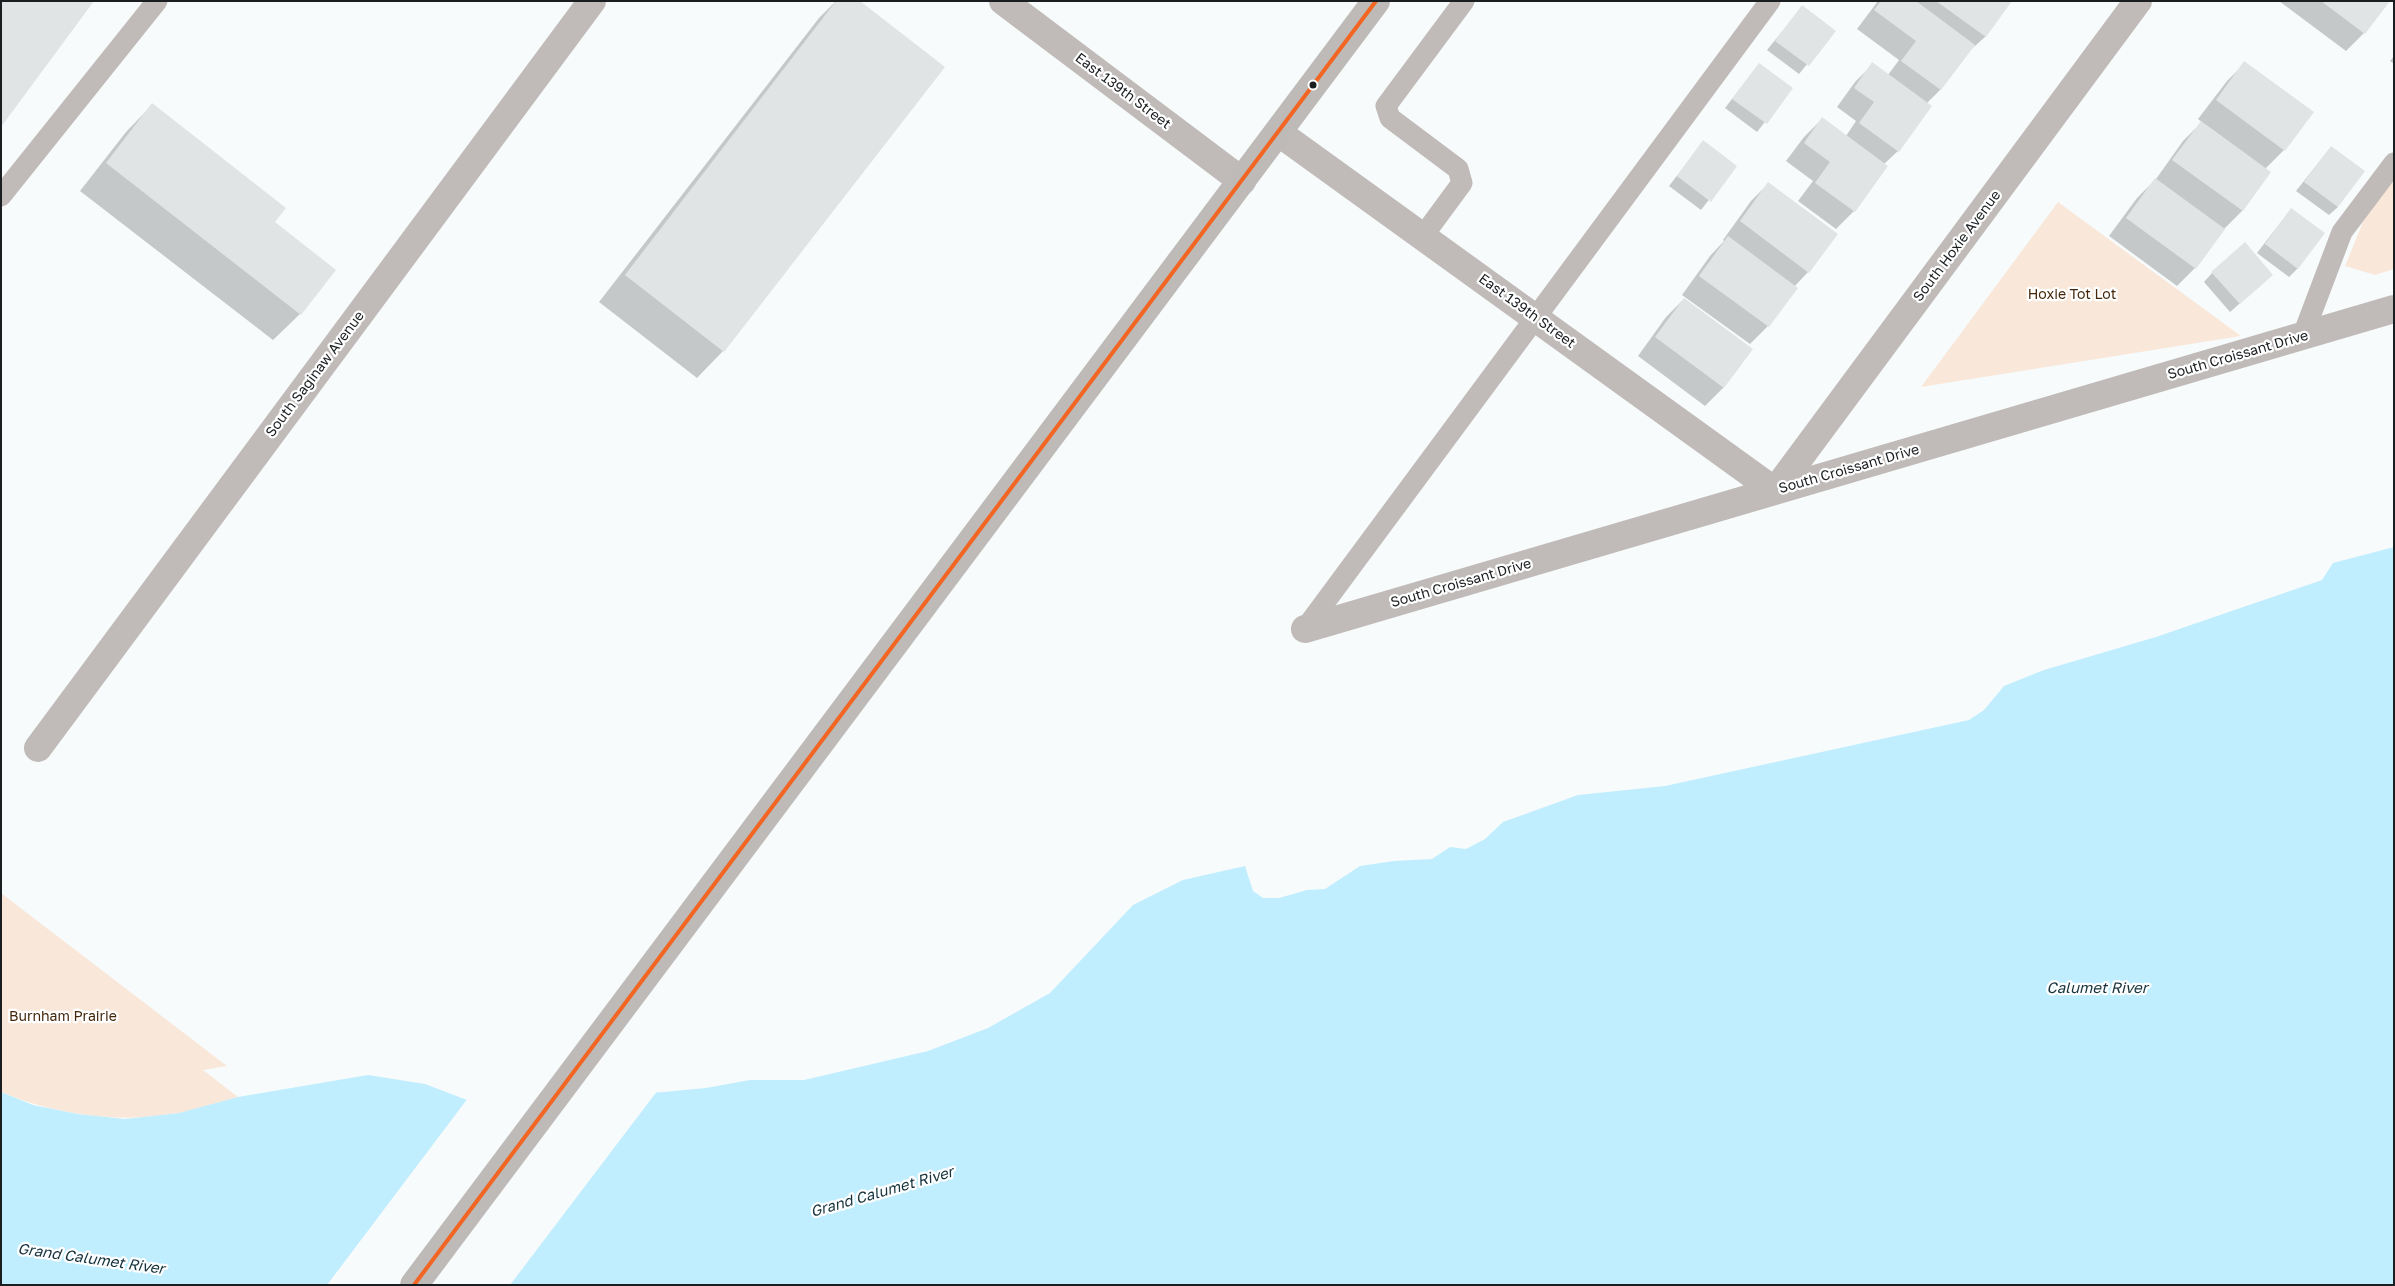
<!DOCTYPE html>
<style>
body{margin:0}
#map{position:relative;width:2395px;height:1286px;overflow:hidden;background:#f7fbfc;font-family:"Golos Text",sans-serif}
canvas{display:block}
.frame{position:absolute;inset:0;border:2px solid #1a1e20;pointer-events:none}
</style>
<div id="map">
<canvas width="2395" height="1286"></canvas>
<div class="frame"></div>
</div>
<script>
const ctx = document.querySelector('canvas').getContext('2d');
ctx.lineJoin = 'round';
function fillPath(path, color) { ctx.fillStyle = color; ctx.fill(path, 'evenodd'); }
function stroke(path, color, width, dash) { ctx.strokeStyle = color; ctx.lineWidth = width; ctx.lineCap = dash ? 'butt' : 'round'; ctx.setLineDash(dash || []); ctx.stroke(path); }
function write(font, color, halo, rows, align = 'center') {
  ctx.font = font + ' "Golos Text",sans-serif'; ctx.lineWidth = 4.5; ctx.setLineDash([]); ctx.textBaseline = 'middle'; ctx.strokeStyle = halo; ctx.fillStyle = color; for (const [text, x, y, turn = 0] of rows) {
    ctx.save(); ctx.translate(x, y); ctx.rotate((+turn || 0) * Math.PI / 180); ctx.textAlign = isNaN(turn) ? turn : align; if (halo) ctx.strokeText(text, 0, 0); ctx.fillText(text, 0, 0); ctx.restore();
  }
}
const green = new Path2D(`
 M2394,176v93l-19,6 -30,-9 22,-54z
 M2058,202l183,134 -320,51z
 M1,893l226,173 -24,4 35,27c-20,5 -40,13 -60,16 -59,11 -122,2 -177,-21z`);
const water = new Path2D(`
 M2394,547v738h-2393v-193l32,13 45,9 47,5 54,-6 59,-16 130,-22 57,9 42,16 31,2 165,-10 43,-4 44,-8h54l124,-29 60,-23 62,-35 83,-88 50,-25 62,-14 8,25 10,7h16l28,-8 18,-1 35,-23 34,-5 38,-2 18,-12 16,2 19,-10 18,-17 75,-27 87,-9 304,-66 15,-10 20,-24 40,-16 112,-33 166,-57 11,-17z`);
const pier = new Path2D(`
 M658,1090l-148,195h-183l141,-187 30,1z`);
const shadow = new Path2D(`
 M836,1h22l-135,350 -26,27 -98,-76 220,-284z
 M1878,1h133l-26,36 -19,17 -26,36 -14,14 -28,47 -14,13 3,2 -33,45 -18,18 -38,-28 15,-20 -27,-20 18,-24 18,-18 24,17 10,-15 -19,-14 18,-25 18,-18 15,11 11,-15 -42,-31z
 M2279,1h109l-24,32 -18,18z
 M1802,7l32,24 -35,43 -32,-24z
 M2394,56v8l-4,-3z
 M2245,63l39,87 -19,19 4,3 -27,39 -18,18 -29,39 -18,18 -68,-50 28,-38 19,-19 27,-38 19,-19 -4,-3 29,-38z
 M1759,64l32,25 -34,43 -32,-24z
 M152,105l122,118 26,91 -27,26 -193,-149 46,-59z
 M1703,142l32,24 -34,44 -32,-24z
 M2331,147l7,60 -9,8 -33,-24z
 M1769,183l39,89 -14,15 2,1 -28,38 -18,18 -68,-49 28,-39 14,-15 -1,-1 28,-39z
 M2291,209l7,59 -9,9 -32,-24z
 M2212,273l51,10 -33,29 -26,-30z
 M1684,299l67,50 -28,39 -18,18 -67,-50 28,-39z`);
const building = new Path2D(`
 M1,1h93l-93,126z
 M836,1h24l85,66 -221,285 -99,-77z
 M1881,1h35l59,44 -34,45 -40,-29 15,-20 -42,-31z
 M1936,1h76l-26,36z
 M2321,1h69l-25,33z
 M1802,5l34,26 -27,35 -34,-25z
 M2244,61l70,51 -29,39 -69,-51z
 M1872,62l60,44 -33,46 -40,-29 15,-21 -20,-14z
 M1759,63l34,25 -26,36 -35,-25z
 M152,103l134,105 -11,14 61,48 -35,45 -195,-152z
 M1822,117l66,49 -33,46 -40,-29 15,-21 -26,-19z
 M2201,121l70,51 -28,39 -71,-51z
 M1703,140l34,26 -26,36 -34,-26z
 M2331,146l34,25 -27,36 -34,-25z
 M2155,178l70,51 -29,40 -70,-51z
 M1768,182l70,52 -29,39 -69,-52z
 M2291,208l34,25 -27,36 -33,-25z
 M1728,236l70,52 -29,39 -70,-51z
 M2245,242l28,33 -33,29 -29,-32z
 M1684,298l69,51 -29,39 -69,-51z`);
const lane = new Path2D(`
 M1,196l156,-195
 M1423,236l39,-53 -4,-14 -68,-51 -4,-12 78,-105
 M2303,335l39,-103 52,-69
 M1305,629l465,-628`);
const street = new Path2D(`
 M1003,1l239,180
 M1279,133l496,358 363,-490
 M1305,629l1089,-320
 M38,748l554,-747`);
const secondary = new Path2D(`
 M414,1285l962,-1284`);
const bus1 = new Path2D(`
 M414,1285l962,-1284`);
const markers = [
 [1313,85,4.5,"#1a1e20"]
];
const streetNames = [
 ["East 139th Street",1123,91,37],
 ["South Hoxie Avenue",1957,246,-53],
 ["East 139th Street",1527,311,36],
 ["South Croissant Drive",2238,355,-16],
 ["South Saginaw Avenue",315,374,-53],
 ["South Croissant Drive",1849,469,-16],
 ["South Croissant Drive",1461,583,-16]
];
const parkNames = [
 ["Hoxie Tot Lot",2072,295],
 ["Burnham Prairie",63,1017]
];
const waterNames = [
 ["Calumet River",2097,988],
 ["Grand Calumet River",882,1192,-16],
 ["Grand Calumet River",91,1259,8]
];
fillPath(green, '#f9e8da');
fillPath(water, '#c1eefe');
fillPath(pier, '#f7fbfc');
fillPath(shadow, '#0003');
fillPath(building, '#e0e4e5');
stroke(lane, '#c0bbb8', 21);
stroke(street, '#c0bbb8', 28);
stroke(secondary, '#bebab7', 28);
stroke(bus1, '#f26522', 4);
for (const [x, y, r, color] of markers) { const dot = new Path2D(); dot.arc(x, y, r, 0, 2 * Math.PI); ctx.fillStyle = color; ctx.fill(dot); stroke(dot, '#fff', 2); }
write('14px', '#1a1e20', '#fff', streetNames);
write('14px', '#45270b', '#fff', parkNames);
write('italic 15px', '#15333d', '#fff', waterNames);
</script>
